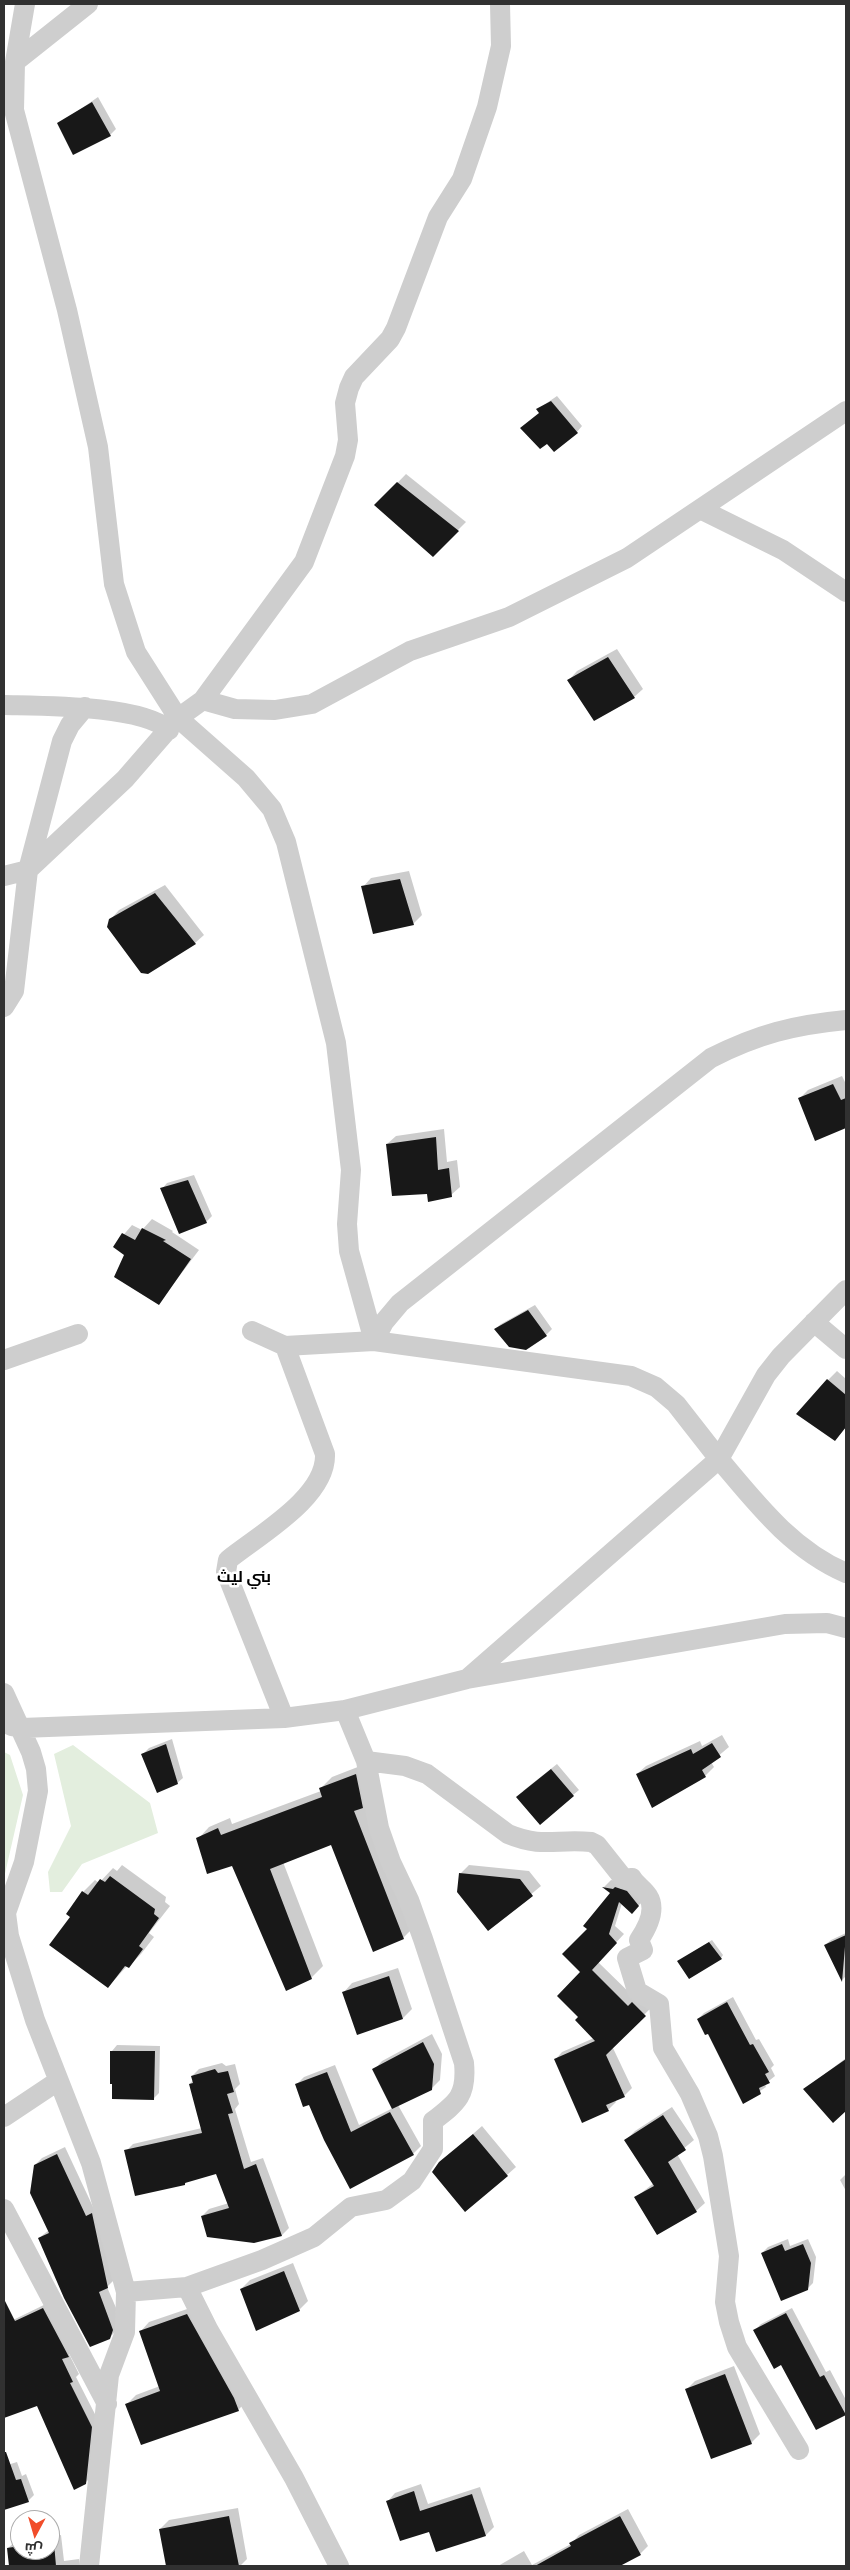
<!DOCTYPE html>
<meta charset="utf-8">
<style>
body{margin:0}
#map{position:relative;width:850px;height:2570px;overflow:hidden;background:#fff;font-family:Cabin,Cairo,sans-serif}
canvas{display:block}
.frame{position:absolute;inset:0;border:5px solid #313131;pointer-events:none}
.north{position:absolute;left:10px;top:2510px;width:50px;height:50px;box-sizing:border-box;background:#fff;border:1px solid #adadad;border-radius:50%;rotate:186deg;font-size:14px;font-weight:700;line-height:20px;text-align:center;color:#313131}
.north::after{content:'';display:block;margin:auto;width:18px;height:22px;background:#f14d2a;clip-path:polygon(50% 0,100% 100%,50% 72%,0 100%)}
</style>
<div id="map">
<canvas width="850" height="2570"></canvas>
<div class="frame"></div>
<div class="north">ش</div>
</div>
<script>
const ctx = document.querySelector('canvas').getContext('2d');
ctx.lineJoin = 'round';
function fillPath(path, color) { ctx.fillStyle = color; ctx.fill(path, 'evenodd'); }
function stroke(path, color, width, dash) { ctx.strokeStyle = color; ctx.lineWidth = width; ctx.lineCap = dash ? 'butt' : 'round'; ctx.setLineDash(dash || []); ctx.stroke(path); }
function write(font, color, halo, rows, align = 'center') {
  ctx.font = font + ' Cabin,Cairo,sans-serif'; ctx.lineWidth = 5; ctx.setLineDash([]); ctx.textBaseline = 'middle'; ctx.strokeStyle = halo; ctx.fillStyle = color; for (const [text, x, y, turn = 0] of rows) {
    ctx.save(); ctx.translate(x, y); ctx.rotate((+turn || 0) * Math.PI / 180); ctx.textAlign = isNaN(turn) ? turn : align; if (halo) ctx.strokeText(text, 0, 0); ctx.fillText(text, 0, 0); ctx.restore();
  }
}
const green = new Path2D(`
 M73,1745l77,58 8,30 -76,31 -20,28h-12l-2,-20 23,-46 -17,-72z
 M4,1752l6,3 13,40 -19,83z`);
const shadow = new Path2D(`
 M98,97l18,32 -6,6 -51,-11z
 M557,396l25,30 -5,6 -39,-23z
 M406,474l60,48 -33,33 -57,-50z
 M617,649l26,40 -9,8 -65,-17 8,-9z
 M409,871l13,44 -9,9 -50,-37 8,-9z
 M165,885l39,50 -9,8 -85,-23 9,-10z
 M842,1076l4,8v43l-30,12 -17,-40 9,-9z
 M444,1129l3,33 10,-2 3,27 -9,8 -23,-2 -41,-49 9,-8z
 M194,1175l18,41 -6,6 -44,-33 5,-6z
 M152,1219l21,12 -1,1 27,18 -40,53 -34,-49 -11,-8 18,-21 10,5z
 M535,1305l17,24 -6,6 -51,-6 6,-5z
 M837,1371l9,8v48l-11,13 -7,-60z
 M722,1735l7,12 -18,15 3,5 -9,9 -68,-2 9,-8 54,-25 2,5z
 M172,1739l11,39 -6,5 -34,-29 6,-6z
 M368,1763l47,163 -12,12 -72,-95 -48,19 40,104 -12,12 -78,-114 -35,-25 11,-12 21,-9 2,6 89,-33 -1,-2 12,-12z
 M557,1764l22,26 -6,5 -50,-4z
 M122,1865l44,32 -1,5 5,4 -21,27 5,4 -13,17 -12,12h-2l-19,21 -37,-70 12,-25 12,-12 4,3 14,-15 4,3z
 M469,1865l60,6 12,15 -53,44 -28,-56z
 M611,1880l11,2 24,16 -14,14 -10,-9 -7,23 9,8 -26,28 39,38 15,7 -40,39 20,42 -8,8 -9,4 1,2 -8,8 -53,-50 7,-8 32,-14 -14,-21 2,-45 4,-40 25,-39 -7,-6z
 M846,1933v43l-4,4 -17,-35 6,-5z
 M712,1940l11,15 -2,3 -39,1z
 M398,1968l14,41 -9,9 -46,15 -13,-41 8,-9z
 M733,1997l23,43 3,-1 15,26 -3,3 4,8 -10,8 1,3 -22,15 -35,-70 -11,-13 6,-6z
 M432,2034l10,20 -2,26 -9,9 -33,16 23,41 -8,8 -63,34 -41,-84 -13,-19 8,-8 31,-12 24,60 34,-17 -19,-38 8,-9z
 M117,2045l43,1 -1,47 -6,6 -41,-48z
 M846,2058v51l-13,12 -28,-32z
 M222,2063l4,3 9,-2 5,20 -5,5 4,15 -4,5 16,53 12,-4 26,70 -7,7 -28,7 -52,-26 7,-7 20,-6 -12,-31 -29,8 -3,4 -59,-33 7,-7 69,-16 -12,-44 3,-4 -1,-4 7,-7z
 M672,2107l22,33 -17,14 28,49 -9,8 -60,-14 18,-14 -28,-43 9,-9z
 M482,2126l34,41 -9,8 -67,-12z
 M65,2147l29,62 21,70 -8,8 13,30 -3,13 -8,8 -70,-100 10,-8 -14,-65 7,-7z
 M846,2174v17l-6,-11z
 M788,2239l2,7 18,-7 8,18 -3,26 -6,6 -45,-36 6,-6z
 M293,2263l15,38 -9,9 -58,-21 9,-9z
 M50,2302l24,47 -5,5 10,20 -3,3 22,43 -6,56 -7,7 -48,-79 -33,12v-64l10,-4 -3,-27z
 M196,2306l51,95 -9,9 -111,-6 9,-9 24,-9 -19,-55 8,-9z
 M792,2308l34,64 4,-2 16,30 -1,14 -63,-51 -27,-33 6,-6z
 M734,2366l26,68 -9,9 -65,-53 9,-9z
 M17,2462l5,14 4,-2 8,21 -6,6 -24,8v-43z
 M421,2484l7,20 52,-17 14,40 -8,8 -49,16 -7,-21 -42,-29 7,-8z
 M238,2508l9,51 -7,7h-73l-7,-37 9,-9z
 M628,2509l20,37 -8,8 -23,12h-119l26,-15 8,14 39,-21 8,-9z
 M61,2535l3,26 15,-2 1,7h-70l-2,-18 8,-7 4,-1v10h30v-13z`);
const building = new Path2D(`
 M92,102l19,34 -38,19 -16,-32z
 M551,401l27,32 -24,19 -7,-8 -7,5 -20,-21 19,-15 -3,-4z
 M397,482l62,49 -26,26 -59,-52z
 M608,657l27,41 -41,23 -27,-41z
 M400,879l14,46 -41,9 -12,-48z
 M155,893l41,51 -48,30 -7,-1 -34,-46 2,-8z
 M833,1084l8,16 5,-2v30l-31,13 -17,-43z
 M436,1137l2,33 11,-2 3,29 -24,5 -1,-8 -35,2 -6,-52z
 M188,1180l19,43 -28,11 -19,-46z
 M142,1228l24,12 -3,1 28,18 -32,46 -45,-28 10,-22 -11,-8 9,-14 13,7z
 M528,1310l19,26 -21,14 -17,-3 -15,-18z
 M827,1379l19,16v32l-11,14 -39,-27z
 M712,1743l9,14 -19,13 4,7 -54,31 -16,-34 55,-25 2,5z
 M166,1744l12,40 -21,9 -16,-39z
 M551,1769l23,27 -34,29 -24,-28z
 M356,1774l7,34 -9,3 50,128 -31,13 -42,-107 -61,24 42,110 -26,12 -54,-125 -25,8 -11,-36 22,-10 3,7 101,-38 -3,-9z
 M459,1873l61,6 13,17 -45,35 -31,-39z
 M110,1876l45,33 -1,5 5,4 -20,28 4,3 -14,19 -4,-2 -17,22 -59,-43 21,-28 -4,-3 16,-23 6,4 12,-16 5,3z
 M602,1887l11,2 2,-2 12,4 12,15 -7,8 -13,-12 -10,32 8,9 -25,27 36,36 4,-4 14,14 -40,39 19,42 -19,8 3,6 -27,12 -28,-64 41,-18 -20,-21 3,-3 -21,-21 23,-24 -18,-18 25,-25 -4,-3 27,-33z
 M846,1935l-4,47 -18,-37z
 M709,1942l13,17 -33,20 -12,-18z
 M389,1976l14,43 -46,16 -15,-43z
 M727,2002l23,43 3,-1 16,28 -4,2 5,9 -11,5 2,6 -18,10 -35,-70 -3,1 -8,-16z
 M423,2042l11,22 -2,26 -40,19 -20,-40z
 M110,2051h45l-1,49 -42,-1v-15h-2z
 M846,2059v52l-13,12 -30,-34z
 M215,2069l3,4 10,-2 6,21 -7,2 6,19 -5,1 16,55 12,-5 26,72 -28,7 -47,-6 -6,-21 28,-8 -13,-34 -31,9v2l-50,11 -11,-46 78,-17 -13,-49 4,-1 -2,-7z
 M327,2072l24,60 39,-20 24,43 -64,34 -26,-49 -15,-35 -6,2 -8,-23z
 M663,2115l23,35 -18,12 29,50 -40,23 -23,-38 20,-11 -30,-46z
 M473,2134l35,42 -43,36 -33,-40 7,-10z
 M57,2154l29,62 6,-3 16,75 -9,4 14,38 -3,9 -20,8 -26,-49 -26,-60 11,-5 -19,-40 4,-28z
 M782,2244l3,7 18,-7 8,19 -3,27 -27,11 -20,-48z
 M284,2271l16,40 -44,20 -16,-42z
 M4,2299l11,22 28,-13 26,49 -7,2 11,23 -3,1 22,44 -6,57 -12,6 -37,-84 -33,12z
 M786,2313l34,64 4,-2 22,40 -30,15 -35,-65 -7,4 -21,-39z
 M187,2314l47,84 5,13 -98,34 -16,-41 35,-13 -21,-60z
 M725,2374l27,70 -41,15 -26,-70z
 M4,2452h2l10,28 5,-1 8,23 -25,8z
 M414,2491l6,20 52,-17 14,42 -50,16 -7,-20 -29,9 -14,-40z
 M229,2516l10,50h-73l-7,-37z
 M620,2516l21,39 -21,11h-85l36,-20 -2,-3z
 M50,2543h4l2,23h-47l-2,-18 13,-2v4h30z`);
const minor = new Path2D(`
 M25,4l-10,58 -1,48 53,200 31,137 16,137 22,68 42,66 68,60 26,31 14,33 50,201 15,127 -4,54 2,27 25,90 257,35 25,11 20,17 43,55 -252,220
 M15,62l73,-58
 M700,509l83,41 63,42
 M203,700l32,9 40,1 37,-6 98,-53 99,-34 118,-59 219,-147
 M4,705c38,1 137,0 165,25
 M4,876l24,-6 97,-91 53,-61 25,-18 101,-138 41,-106 3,-16 -3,-37 4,-15 5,-11 36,-38 6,-11 42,-111 24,-38 25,-72 14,-61 -1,-42
 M4,1007l10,-16 14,-121 34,-129 8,-16 15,-18
 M846,1290l-65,66 -15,19 -47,84c38,45 72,90 127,114
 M814,1322l32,27
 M252,1331l33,15 89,-5 10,-19 16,-19 311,-245c47,-24 83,-33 135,-38
 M4,1360l74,-26
 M4,1693l27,59 5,17 2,22 -14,71 -18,51 3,23 26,84 56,143 35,129 -1,40 -16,43 -20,191
 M284,1718l-58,-146 2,-12c31,-25 99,-63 97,-106l-40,-108
 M11,1726l11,2 262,-10 61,-8 122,-31 318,-55 42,-1 19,5
 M366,1761l39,5 22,8 81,60c36,15 49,4 83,8l6,3 27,34 8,-1c4,7 12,11 16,18 9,14 -1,32 -9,44l4,10 -16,8 10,33 22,13 4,44 27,46 18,42 5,20 16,100 -4,46 4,20 8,25 62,103
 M4,2117l54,-36
 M4,2209l103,195
 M187,2287l21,42 86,149 45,88
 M126,2292l61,-5 75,-27 52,-23 37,-30 35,-7 26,-19 21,-32v-28c25,-19 34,-26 31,-58l-41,-124 -14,-39 -18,-38 -12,-34 -13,-67 -21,-51`);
const quarterNames = [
 ["بني ليث",244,1577]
];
fillPath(green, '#e3eede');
fillPath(shadow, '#0003');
fillPath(building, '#181818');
stroke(minor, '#cecece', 20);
write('bold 16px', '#000', '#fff', quarterNames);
</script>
